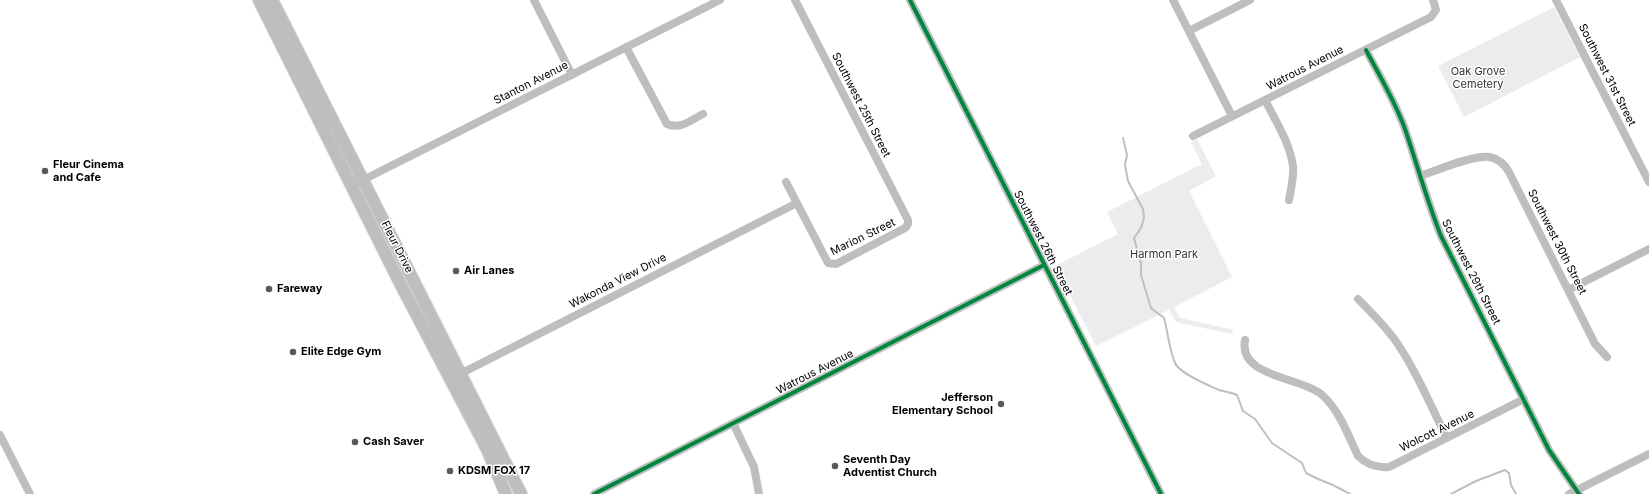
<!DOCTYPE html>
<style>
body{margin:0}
canvas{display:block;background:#fff}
</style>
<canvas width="1649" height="494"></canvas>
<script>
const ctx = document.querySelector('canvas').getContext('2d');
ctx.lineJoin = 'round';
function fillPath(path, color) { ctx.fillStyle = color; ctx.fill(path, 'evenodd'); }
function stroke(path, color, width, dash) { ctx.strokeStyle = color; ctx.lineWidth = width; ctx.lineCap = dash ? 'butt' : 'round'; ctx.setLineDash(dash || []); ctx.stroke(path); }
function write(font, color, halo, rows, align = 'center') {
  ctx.font = font + ' Inter,sans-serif'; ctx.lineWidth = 3; ctx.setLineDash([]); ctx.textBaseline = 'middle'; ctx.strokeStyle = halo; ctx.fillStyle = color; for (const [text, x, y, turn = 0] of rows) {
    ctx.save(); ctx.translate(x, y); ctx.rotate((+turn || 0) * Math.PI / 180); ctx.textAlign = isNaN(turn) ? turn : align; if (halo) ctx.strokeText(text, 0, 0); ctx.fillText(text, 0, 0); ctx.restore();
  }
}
const green = new Path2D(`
 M1554,7l26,50 -116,60 -26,-51z
 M1197,139l19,37 -27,15 43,86 -58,30 6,11 54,12 -3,4 -55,-12 -7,-12 -73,36 -41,-80 63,-32 -11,-22 95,-48 -11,-22z`);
const stream = new Path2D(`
 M1123,138l4,17 -2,10 3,16 15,28 1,9 -3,10 -7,10 7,25v12l10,33 13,10c4,14 5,31 11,45 5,11 33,22 44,27 6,2 12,2 18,5l6,16 12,8 17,24 30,20 4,10 12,6 15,6 17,9
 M1451,494l25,-13 29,-11 4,3 2,12 5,9`);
const street = new Path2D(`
 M534,0l38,75
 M910,0l251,494
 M1173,0l59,116
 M1556,0l93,182
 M1189,31l61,-31
 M626,47l41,77c13,6 24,-4 36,-10
 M1366,50c13,25 29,51 39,79 12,35 22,72 36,107l108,214 30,44
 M1265,100c10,20 25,43 28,66 1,11 -2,23 -4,34
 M1193,136l238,-119 5,-7 -3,-10
 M1420,176c15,-5 55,-22 70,-19 9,2 15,8 19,15l86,172 12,13
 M359,182l361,-182
 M786,182l42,81 8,1 69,-36 3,-4v-4l-113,-220
 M1568,290l81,-41
 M1358,299c13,13 26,26 37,41 21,30 35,65 52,98
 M1245,340c-7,37 55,37 76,54 18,15 27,41 37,62 9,9 19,12 31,11l135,-68
 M456,376l341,-173
 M733,423l21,44 5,27
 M0,435l30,59
 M594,494l450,-229
 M1569,494l80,-40`);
const primary = new Path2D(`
 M259,0l141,283 87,166 19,45
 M272,0l249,494`);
const cycleway = new Path2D(`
 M910,0l251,494
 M1366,50c13,25 29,51 39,79 12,35 22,72 36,107l108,214 30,44
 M594,494l450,-229`);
const markers = [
 [45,171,4,"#595959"],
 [456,271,4,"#595959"],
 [269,289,4,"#595959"],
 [293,352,4,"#595959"],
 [1001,404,4,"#595959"],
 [355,442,4,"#595959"],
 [835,466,4,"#595959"],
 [450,471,4,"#595959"]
];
const streetNames = [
 ["Watrous Avenue",1305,68,-27],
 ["Southwest 31st Street",1607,75,63],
 ["Stanton Avenue",531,83,-27],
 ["Southwest 25th Street",861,105,63],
 ["Marion Street",863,237,-26],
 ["Southwest 30th Street",1557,242,63],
 ["Southwest 26th Street",1043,243,63],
 ["Fleur Drive",397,247,63],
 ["Southwest 29th Street",1471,272,63],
 ["Wakonda View Drive",618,281,-27],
 ["Watrous Avenue",815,372,-27],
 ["Wolcott Avenue",1437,431,-26]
];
const parkNames = [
 ["Oak Grove",1478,72],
 ["Cemetery",1478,85],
 ["Harmon Park",1164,255]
];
const poiNames = [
 ["Fleur Cinema",53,165],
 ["and Cafe",53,178],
 ["Air Lanes",464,271],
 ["Fareway",277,289],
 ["Elite Edge Gym",301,352],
 ["Jefferson",993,398,"right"],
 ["Elementary School",993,411,"right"],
 ["Cash Saver",363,442],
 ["Seventh Day",843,460],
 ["Adventist Church",843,473],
 ["KDSM FOX 17",458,471]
];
fillPath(green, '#ececec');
stroke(stream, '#bfbfbf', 2);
stroke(primary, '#dbdbdb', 14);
stroke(street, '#bebebe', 8);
stroke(primary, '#bebebe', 12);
stroke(cycleway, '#00873e', 4);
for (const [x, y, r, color] of markers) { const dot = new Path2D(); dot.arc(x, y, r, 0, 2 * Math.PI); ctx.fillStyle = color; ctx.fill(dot); stroke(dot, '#fff', 1.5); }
write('11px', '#000', '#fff', streetNames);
write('11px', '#333', '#fff', parkNames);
write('bold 11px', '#000', '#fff', poiNames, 'left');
</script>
